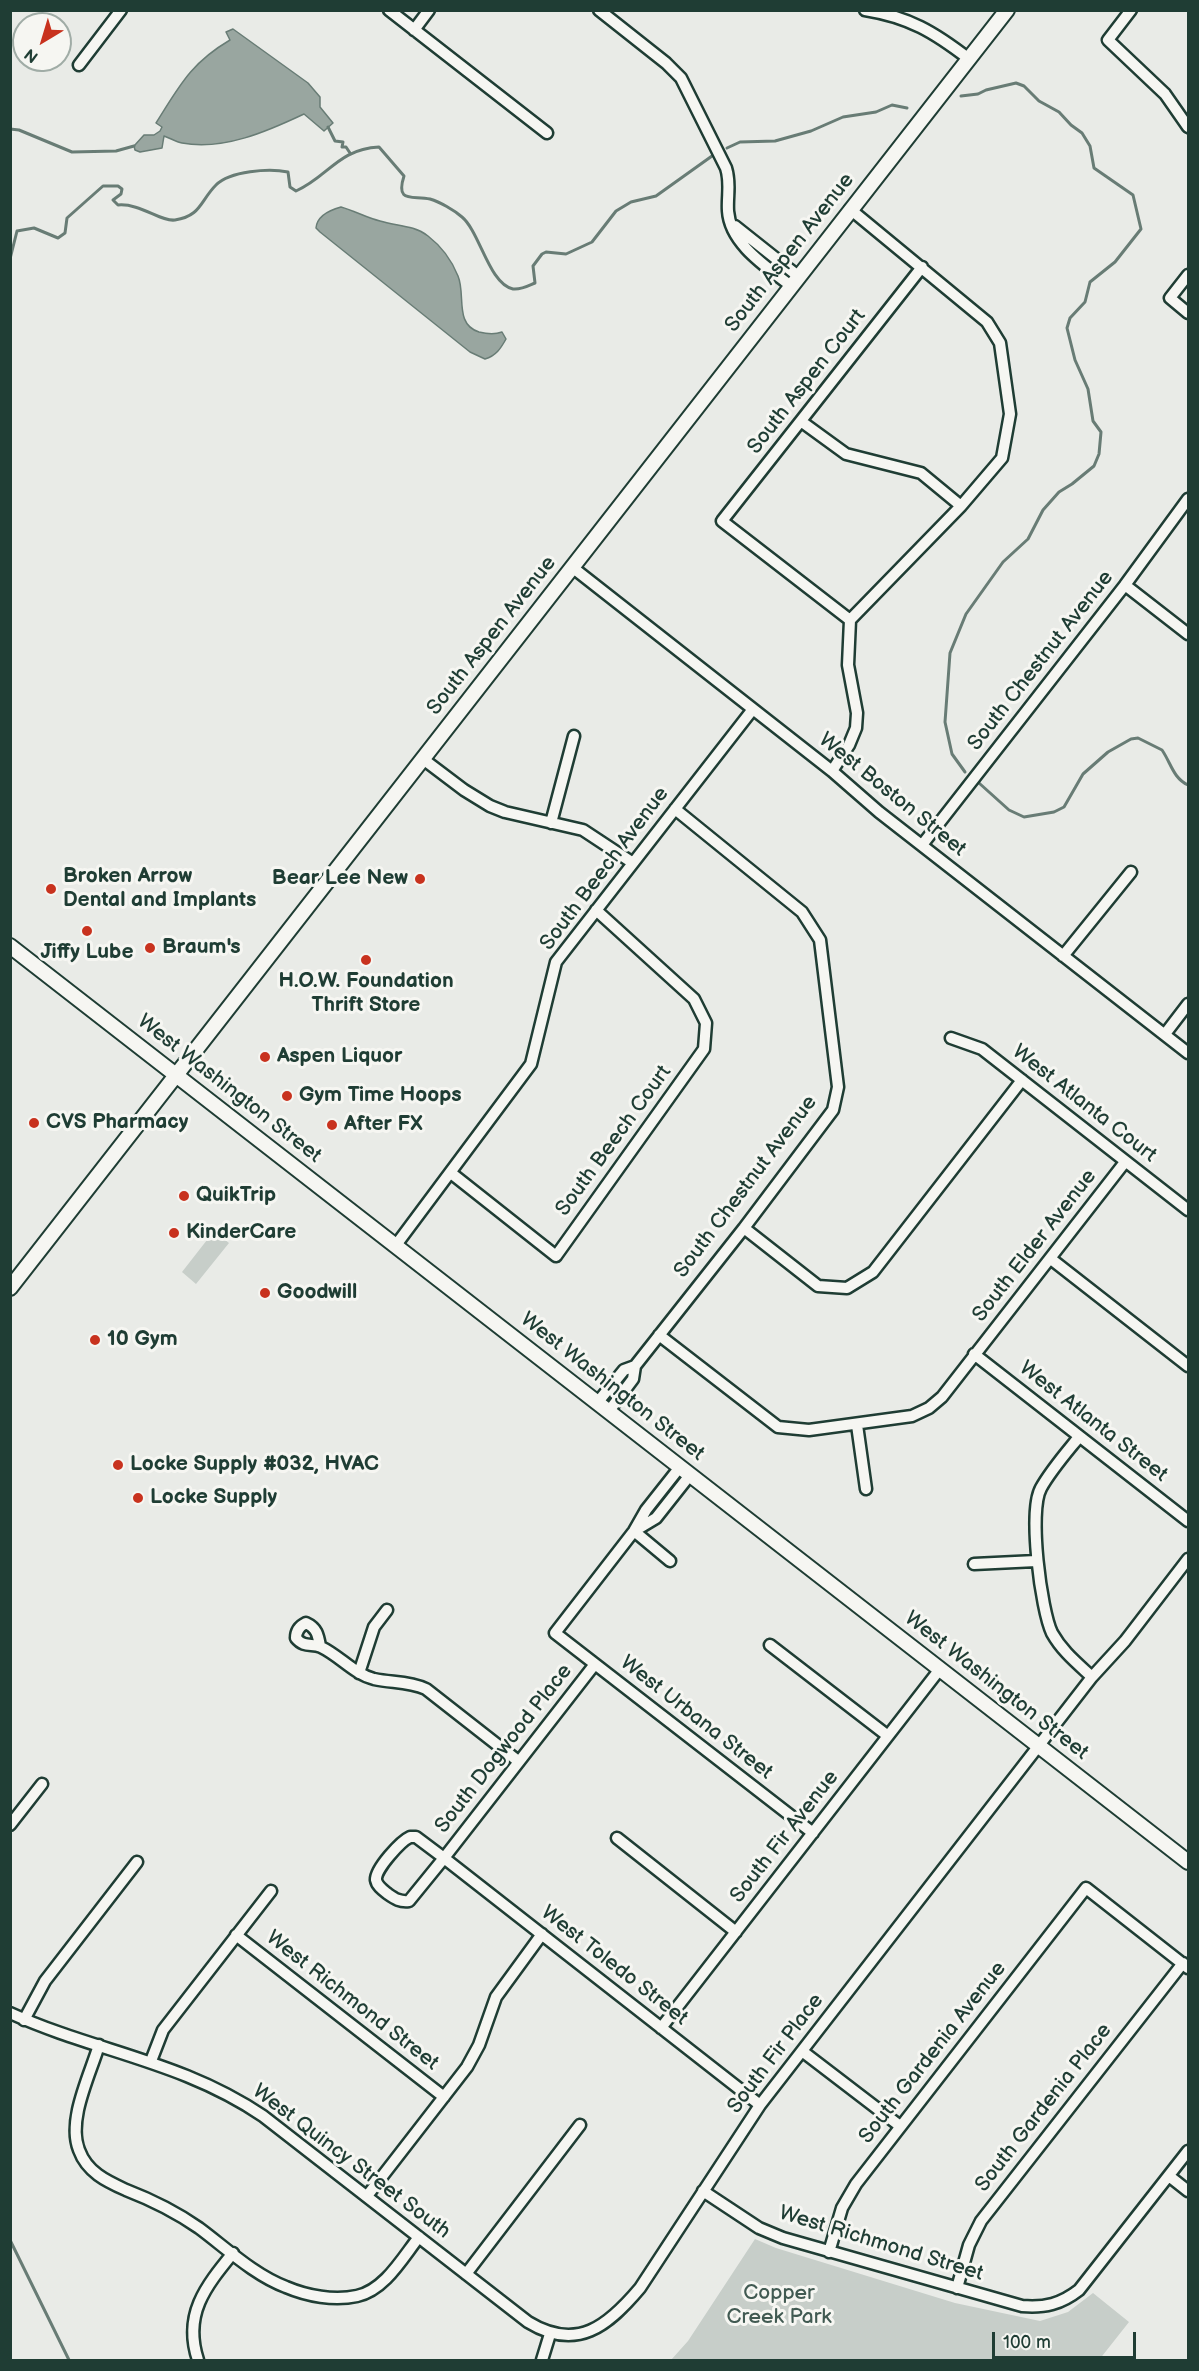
<!DOCTYPE html>
<style>
body{margin:0}
#map{position:relative;width:1199px;height:2371px;overflow:hidden;background:#e9ebe7;font-family:"Balsamiq Sans",sans-serif}
canvas{display:block}
.frame{position:absolute;inset:0;border:12px solid #1f3d34;pointer-events:none}
.north{position:absolute;left:12px;top:12px;width:60px;height:60px;box-sizing:border-box;background:#f6f6f2;border:2px solid #a0aca6;border-radius:50%;rotate:218deg;font-size:16px;font-weight:700;line-height:24px;text-align:center;color:#1f3d34}
.north::after{content:'';display:block;margin:auto;width:21px;height:27px;background:#c8321e;clip-path:polygon(50% 0,100% 100%,50% 72%,0 100%)}
.scale{position:absolute;left:992px;top:2332px;width:144px;height:27px;box-sizing:border-box;border:3px solid #1f3d34;border-top:0;padding-left:8px;font-size:18px;line-height:21px;white-space:nowrap;color:#1f3d34;-webkit-text-stroke:4px #f6f6f2;paint-order:stroke}
</style>
<div id="map">
<canvas width="1199" height="2371"></canvas>
<div class="frame"></div>
<div class="north">N</div>
<div class="scale">100 m</div>
</div>
<script>
const ctx = document.querySelector('canvas').getContext('2d');
ctx.lineJoin = 'round';
function fillPath(path, color) { ctx.fillStyle = color; ctx.fill(path, 'evenodd'); }
function stroke(path, color, width, dash) { ctx.strokeStyle = color; ctx.lineWidth = width; ctx.lineCap = dash ? 'butt' : 'round'; ctx.setLineDash(dash || []); ctx.stroke(path); }
function write(font, color, halo, rows, align = 'center') {
  ctx.font = font + ' "Balsamiq Sans",sans-serif'; ctx.lineWidth = 6; ctx.setLineDash([]); ctx.textBaseline = 'middle'; ctx.strokeStyle = halo; ctx.fillStyle = color; for (const [text, x, y, turn = 0] of rows) {
    ctx.save(); ctx.translate(x, y); ctx.rotate((+turn || 0) * Math.PI / 180); ctx.textAlign = isNaN(turn) ? turn : align; if (halo) ctx.strokeText(text, 0, 0); ctx.fillText(text, 0, 0); ctx.restore();
  }
}
const green = new Path2D(`
 M214,1231l15,12 -33,41 -14,-12z
 M755,2239l21,9 179,55 85,18 28,-9 25,-19 36,29 -30,38h-428l17,-19z`);
const water = new Path2D(`
 M233,29l75,54 12,14v10l13,16 -9,8 -20,-17c-36,17 -81,37 -122,29 -6,-1 -12,-5 -18,-7l-2,12 -22,4 -5,-2 -1,-4 10,-11h10l6,-4 2,-4 -6,-4c24,-38 35,-60 74,-83l-4,-8z
 M341,207c14,4 26,11 39,14 16,5 34,4 48,15 13,10 24,25 30,40 8,19 -4,48 21,56 8,2 15,3 23,0l4,7c-5,9 -10,17 -21,20l-15,-7 -150,-120 -4,-4c1,-12 14,-18 25,-21z`);
const stream = new Path2D(`
 M961,96l17,-2 8,-4 30,-7 8,3 15,15 20,11 12,13 11,8 8,13 4,22 39,27 8,34 -26,33 -25,20 -5,20 -15,16 -3,10 8,32 13,29 5,32 8,11 -2,22 -5,12 -22,18 -13,8 -16,18 -15,29 -25,23 -37,52 -16,39 -5,69 7,32 13,18
 M328,127l7,14 8,1 -1,5h4l4,6
 M10,129l9,1 53,22 44,-1 18,-5
 M727,148l13,-6 35,-1 36,-10 32,-14 33,-5 16,-7 15,3
 M10,259l7,-28 17,-3 24,10 7,-5 2,-15 36,-32h15l4,3 -1,5 -8,6 5,5c22,-2 43,17 57,15 26,-4 25,-19 41,-35 14,-14 53,-17 72,-13l2,15 6,4c32,-14 42,-42 83,-44l25,29c-9,28 9,19 26,23 10,3 24,11 32,18 18,15 27,67 51,72 8,1 15,-3 22,-6l-2,-17 9,-12 4,-2 20,2 26,-12 24,-31 15,-9 25,-6 56,-40
 M979,783l30,27 15,7 30,-5 10,-5 19,-33 25,-22 23,-13 7,-1 24,12c9,13 11,28 26,35
 M10,2240l59,120`);
const minor = new Path2D(`
 M389,10l158,123
 M599,10l67,53 15,15 45,90c5,15 1,28 2,43 2,33 39,56 63,75
 M865,10c44,7 69,22 104,49
 M1131,10l-23,30 57,54 23,33
 M414,30l15,-20
 M79,65l42,-55
 M735,226l63,50
 M1188,275l-18,23 18,15
 M802,422l44,32 75,19 40,33
 M572,567l260,204 47,41 309,241
 M1125,585l63,49
 M850,620l-128,-99 200,-254
 M423,759l41,31 26,16 15,6 78,18 50,33
 M832,771l17,-26 7,-17 1,-15 -9,-48 2,-45 111,-114 41,-48 8,-44 -10,-71 -13,-21 -137,-113
 M551,823l23,-87
 M922,845l203,-260 63,-86
 M1063,956l68,-84
 M1165,1034l23,-30
 M951,1038l31,11 206,161
 M451,1173l105,83 148,-207 2,-26 -12,-24 -98,-89
 M744,1228l74,58 29,2 26,-16 149,-192
 M396,1245l135,-181 25,-102 197,-253
 M1051,1259l137,107
 M659,1335l119,92 31,3 103,-14 17,-8 13,-11 183,-235
 M974,1354l214,167
 M597,1403l27,-33 11,-4
 M609,1411l24,-32 2,-13 109,-138 89,-118 5,-23 -18,-147 -18,-28 -127,-103
 M857,1425l9,64
 M1079,1437c-13,16 -28,33 -38,51 -13,23 0,122 11,145 10,18 25,30 40,44
 M680,1467l-34,43 -12,21 -79,102 258,200
 M636,1530l20,-12 34,-43
 M634,1531l36,30
 M974,1564l62,-3
 M770,1645l118,91
 M320,1646c-2,-11 -3,-18 -14,-23 -6,3 -10,8 -10,15 8,10 16,5 25,9 19,9 33,27 53,32 18,4 34,2 52,10l92,72
 M595,1664l-151,194 316,247
 M359,1673l15,-46 13,-17
 M10,1825l32,-41
 M410,1837h6l28,21 -35,43c-9,1 -14,-2 -21,-7 -5,-4 -11,-8 -12,-14 -1,-11 25,-39 34,-43z
 M617,1838l119,94
 M236,1935l208,162
 M10,2013c86,39 172,48 253,103l265,206c49,30 80,4 112,-34l120,-183 332,-428 33,-36 63,-82
 M24,2020l21,-39 92,-119
 M661,2028l279,-359
 M99,2045c-9,30 -32,75 -20,105 8,22 27,31 47,40 26,10 50,22 73,38 27,20 55,47 87,59 21,9 48,14 71,9 28,-6 46,-39 62,-59
 M802,2051l98,75
 M151,2061l12,-31 108,-139
 M1169,2176l19,15
 M703,2191l56,37 24,10 239,68c23,2 39,-2 57,-16l109,-139
 M367,2196l100,-129 12,-22 17,-48 46,-63
 M829,2252l13,-44 14,-24 230,-296 102,80
 M466,2274l114,-149
 M957,2288l12,-43 12,-24 202,-258
 M198,2360c-15,-45 7,-73 35,-107
 M542,2360l8,-26`);
const major = new Path2D(`
 M10,946l1178,916
 M10,1288l997,-1278`);
const markers = [
 [420,879,6,"#c8321e"],
 [51,889,6,"#c8321e"],
 [87,931,6,"#c8321e"],
 [150,948,6,"#c8321e"],
 [366,960,6,"#c8321e"],
 [265,1057,6,"#c8321e"],
 [287,1096,6,"#c8321e"],
 [34,1123,6,"#c8321e"],
 [332,1125,6,"#c8321e"],
 [184,1196,6,"#c8321e"],
 [174,1233,6,"#c8321e"],
 [265,1293,6,"#c8321e"],
 [95,1340,6,"#c8321e"],
 [118,1465,6,"#c8321e"],
 [138,1498,6,"#c8321e"]
];
const streetNames = [
 ["South Aspen Avenue",790,253,-52],
 ["South Aspen Court",807,382,-52],
 ["South Aspen Avenue",492,636,-52],
 ["South Chestnut Avenue",1041,661,-52],
 ["West Boston Street",892,795,39],
 ["South Beech Avenue",605,869,-53],
 ["West Washington Street",229,1089,38],
 ["West Atlanta Court",1084,1104,38],
 ["South Beech Court",614,1141,-54],
 ["South Chestnut Avenue",746,1187,-53],
 ["South Elder Avenue",1035,1246,-52],
 ["West Washington Street",612,1387,38],
 ["West Atlanta Street",1093,1422,38],
 ["West Washington Street",996,1686,38],
 ["West Urbana Street",696,1718,38],
 ["South Dogwood Place",504,1749,-52],
 ["South Fir Avenue",785,1837,-52],
 ["West Toledo Street",614,1966,38],
 ["West Richmond Street",352,2001,38],
 ["South Gardenia Avenue",933,2053,-52],
 ["South Fir Place",776,2054,-53],
 ["South Gardenia Place",1044,2108,-52],
 ["West Quincy Street South",351,2162,37],
 ["West Richmond Street",881,2244,17]
];
const poiNames = [
 ["Broken Arrow",63,877],
 ["Dental and Implants",63,901],
 ["Bear Lee New",408,879,"right"],
 ["Braum's",162,948],
 ["Jiffy Lube",87,953,"center"],
 ["H.O.W. Foundation",366,982,"center"],
 ["Thrift Store",366,1006,"center"],
 ["Aspen Liquor",277,1057],
 ["Gym Time Hoops",299,1096],
 ["CVS Pharmacy",46,1123],
 ["After FX",344,1125],
 ["QuikTrip",196,1196],
 ["KinderCare",186,1233],
 ["Goodwill",277,1293],
 ["10 Gym",107,1340],
 ["Locke Supply #032, HVAC",130,1465],
 ["Locke Supply",150,1498]
];
const parkNames = [
 ["Copper",779,2294],
 ["Creek Park",779,2318]
];
fillPath(green, '#c7cec9');
fillPath(water, '#99a6a0');
stroke(water, '#687c75', 1.5);
stroke(stream, '#687c75', 3);
stroke(minor, '#1f3d34', 15);
stroke(major, '#1f3d34', 18);
stroke(minor, '#f6f6f2', 10);
stroke(major, '#f6f6f2', 14);
for (const [x, y, r, color] of markers) { const dot = new Path2D(); dot.arc(x, y, r, 0, 2 * Math.PI); ctx.fillStyle = color; ctx.fill(dot); stroke(dot, '#f6f6f2', 2); }
write('21px', '#1f3d34', '#f6f6f2', streetNames);
write('bold 21px', '#1f3d34', '#f6f6f2', poiNames, 'left');
write('21px', '#415a52', '#f6f6f2', parkNames);
</script>
